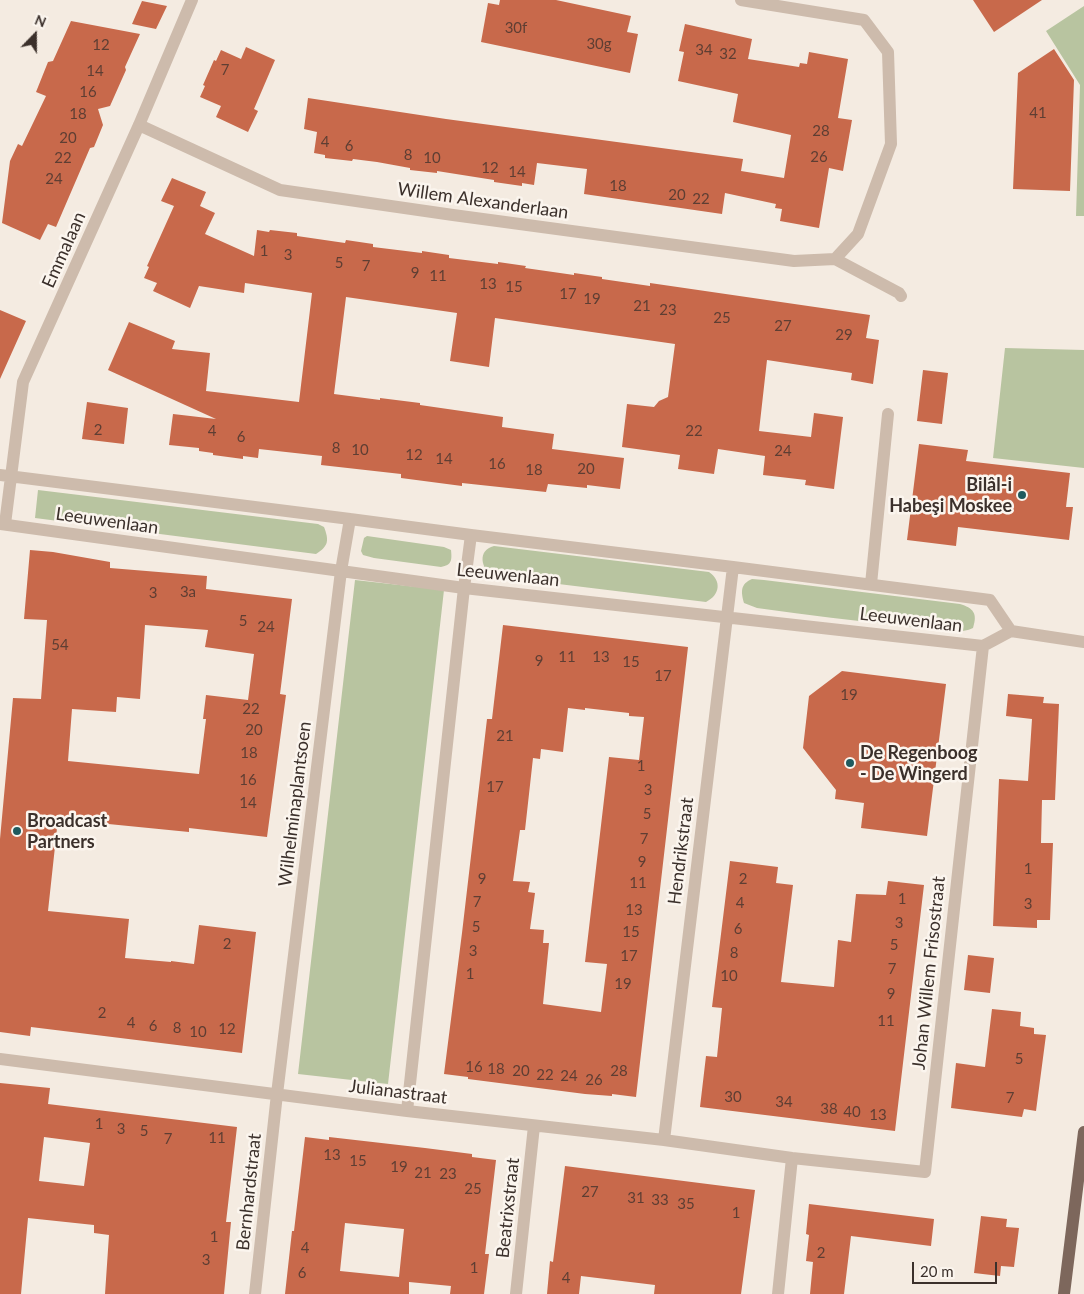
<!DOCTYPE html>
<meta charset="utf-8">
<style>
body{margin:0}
#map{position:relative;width:1084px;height:1294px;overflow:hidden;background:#f4ebe1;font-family:Lato,sans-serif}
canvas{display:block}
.north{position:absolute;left:10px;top:10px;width:50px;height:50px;-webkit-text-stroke:4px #fbf5ee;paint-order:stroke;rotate:22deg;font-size:14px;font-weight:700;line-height:20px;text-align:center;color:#3b302b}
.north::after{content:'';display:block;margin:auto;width:18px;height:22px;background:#3b302b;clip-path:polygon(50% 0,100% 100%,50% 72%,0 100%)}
.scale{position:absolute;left:912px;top:1262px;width:85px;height:22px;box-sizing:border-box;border:2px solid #3b302b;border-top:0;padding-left:6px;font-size:15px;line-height:18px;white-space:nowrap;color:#3b302b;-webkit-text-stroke:4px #fbf5ee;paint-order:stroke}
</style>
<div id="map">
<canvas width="1084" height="1294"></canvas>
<div class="north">N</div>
<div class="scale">20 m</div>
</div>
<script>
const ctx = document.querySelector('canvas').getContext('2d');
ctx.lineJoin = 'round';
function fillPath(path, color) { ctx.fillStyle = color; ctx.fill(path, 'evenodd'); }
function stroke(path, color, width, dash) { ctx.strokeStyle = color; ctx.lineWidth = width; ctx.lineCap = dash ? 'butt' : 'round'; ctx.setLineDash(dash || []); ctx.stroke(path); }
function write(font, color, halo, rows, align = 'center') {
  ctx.font = font + ' Lato,sans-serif'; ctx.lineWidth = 5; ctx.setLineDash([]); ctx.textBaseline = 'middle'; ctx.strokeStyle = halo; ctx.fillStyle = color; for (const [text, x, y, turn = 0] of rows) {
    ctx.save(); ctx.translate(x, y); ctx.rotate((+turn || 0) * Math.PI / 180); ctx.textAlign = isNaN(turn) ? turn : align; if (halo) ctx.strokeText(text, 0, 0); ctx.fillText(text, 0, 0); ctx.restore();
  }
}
const green = new Path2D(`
 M1084,6v210h-8l4,-131 -34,-54z
 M1005,348l79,2v118l-91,-10z
 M38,490l280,34 6,3c5,13 5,19 -8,27l-281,-36z
 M367,536l77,11 7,3c1,10 1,15 -10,17l-67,-9 -11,-3 -2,-4 3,-13z
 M494,546l215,26c13,9 11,23 -3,30l-213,-26c-12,-7 -16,-26 1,-30z
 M752,579l12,1 196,24c13,4 18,9 13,24 -16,8 -50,0 -68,-2 -49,-5 -99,-11 -148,-18l-13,-5c-3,-11 -4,-19 8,-24z
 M355,580l89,10 -56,494 -90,-10z`);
const building = new Path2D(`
 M500,0h56l75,16 -4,16 11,2 -8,39 -149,-31 7,-39 11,2z
 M973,0h69l-48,32z
 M142,1l25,5 -11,23 -24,-5z
 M71,21l69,13 -15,33 1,3 -16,36 -12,3 5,16 -9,22 -4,1 -34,79 -8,-3 -8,16 -38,-17 8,-62 8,-17 4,2 24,-50 -10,-4 12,-30 5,-1z
 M685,24l67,15 -4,20 51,8 1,-4 7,1 2,-12 39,7 -10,59 14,2 -9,51 -14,-3 -10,60 -39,-7 2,-12 -7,-1 1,-4 -51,-11 -3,21 -138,-20 3,-25 -50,-6 -3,22 -12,-2v3l-28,-4v-2l-57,-9v2l-27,-3v-2l-33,-6 -24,-3 -1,2 -27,-3v-3l-11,-2 3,-21 -13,-3 4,-31 138,21 297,40 -2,12 43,7 7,-43 -58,-13 5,-28 -60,-13 6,-29 -5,-1z
 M246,47l29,13 -21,49 4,2 -10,21 -32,-15 5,-11 -21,-9 5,-11 -2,-1 11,-25 2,1 5,-11 20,9z
 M1054,49l20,31 -4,111 -57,-2 5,-116z
 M172,178l34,14 -6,14 15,7 -10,21 49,22 3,-26 12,2 1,-2 27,3v3l48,7 1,-3 27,4v3l49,6v-2l27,4v3l49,6v-2l28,4 -1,2 49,7v-2l28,4v2l48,7v-3l220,32 -4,23 13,2 -6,44 -22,-4 1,-7 -85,-13 -8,71 52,6 3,-24 29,4 -9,72 -29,-4 1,-5 -43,-5 2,-19 -47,-7 -4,25 -36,-5 2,-14 -58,-8 5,-43 27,3 5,-6 9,-4 7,-53 -180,-26 -6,49 -39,-6 7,-48 -111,-16 -12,97 46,6v-2l40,5v2l83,12 -1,10 52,7 -2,15 72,9 -4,31 -33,-4v3l-39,-4 -2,8 -84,-9v3l-61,-8v-4l-80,-9 1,-9 -63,-7 -1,9 -15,-2v3l-30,-4v-2l-14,-2v-3l-30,-3 4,-31 43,5 -108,-49 21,-48 46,19 -3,8 38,4 -4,38 93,11 13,-109 -67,-10 -1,10 -45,-7 -9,22 -37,-17 4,-8 -13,-5 5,-11 -2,-1 27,-60 -13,-5z
 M0,310l26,11 -26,58z
 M923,370l25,3 -6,51 -25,-3z
 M87,402l41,6 -4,36 -42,-5z
 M919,444l49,6 -2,11 104,12 -4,34h7l-4,33 -111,-13 -2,19 -49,-6z
 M30,550l23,2 57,10v6l97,8 -1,13 86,10 -12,95 6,1 -19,142 -78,-9v4l-131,-13 -10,92 81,8 -4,39 46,4v-1l23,3 5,-39 57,7 -14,121 -211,-26 -1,9 -30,-4v-193l13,-141 28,1 6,-79 -23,-1zM145,625l63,5 -3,17 49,7 -6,46 -42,-5 -3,24h3l-7,55 -131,-13 4,-52 44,3 1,-15 23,2z
 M503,625l185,22 -52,450 -24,-3v2l-27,-2 -117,-15v-2l-24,-3 18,-141 25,-214h5zM568,708l17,2v-2l44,5v3l15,1 -5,43 -30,-3 -24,205 22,2 -6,48 -58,-8 6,-61h-6l1,-13 -14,-1 5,-36 -7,-1 2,-10 -17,-1 7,-51h5l8,-72 7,1 1,-10 22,3z
 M842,671l104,13 -19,152 -66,-8 3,-25 -29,-4 1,-9 -33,-42 6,-52z
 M1008,694l36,3 -1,6 16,1 -4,96h-13l-1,43h12l-3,77h-13v8l-44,-2 6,-147 29,2 4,-62 -26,-3z
 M730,861l48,6 -2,16 17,2 -12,97 53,5 4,-47 13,2 5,-48 30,1 2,-14 36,4 -29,246 -195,-24 6,-51 11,1 5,-49 -10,-1z
 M968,955l26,3 -4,35 -26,-3z
 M992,1009l29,3 -1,14 14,2v6l12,1 -10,76 -12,-2 -2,8 -71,-9 5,-45 29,4z
 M0,1083l50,5 -2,16 189,23 -11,95h5l-7,72h-119l4,-59 -15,-2v-8l-66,-7 -7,76h-21zM44,1137l46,6 -6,43 -45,-5z
 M305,1137l24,3v-3l96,11 47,6v3l24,3 -11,94h4l-5,40h-34l1,-8 -42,-4v12h-124l7,-63h2zM345,1223l59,6 -5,48 -59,-6z
 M565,1166l190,24 -14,104h-87l1,-9 -74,-9 -2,18h-32l3,-33 3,1z
 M809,1204l125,15 -3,27 -80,-10 -7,58h-34l3,-32 -7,-1 3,-26 -3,-1z
 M981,1216l26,3 -1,8 13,1 -5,39 -13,-1 -1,10 -26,-3z`);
const minor = new Path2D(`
 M741,0l123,20 24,32 3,92 -33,90 -23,25
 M139,125l141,65 173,25 341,46 41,-2 64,34 2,3
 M0,475l350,44 121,16 262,32 257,33 21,31
 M0,524l464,64 519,58 28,-15 73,11
 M5,524l18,-142 116,-257 53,-125
 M871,584l17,-170
 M0,1059l407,52 257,29 128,18 133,14 58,-526
 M407,1111l57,-523 7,-53
 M664,1140l69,-573
 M255,1294l22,-200 64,-523 9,-52
 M516,1294l18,-168
 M778,1294l14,-136`);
const major = new Path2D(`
 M1064,1294l20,-162`);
const markers = [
 [1022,495,5,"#1f5a5e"],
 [850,763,5,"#1f5a5e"],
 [17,831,5,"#1f5a5e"]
];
const numberNames = [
 ["30f",516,28],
 ["30g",599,44],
 ["12",101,45],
 ["34",704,50],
 ["32",728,54],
 ["7",225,70],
 ["14",95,71],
 ["16",88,92],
 ["41",1038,113],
 ["18",78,114],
 ["28",821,131],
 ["20",68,138],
 ["4",325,142],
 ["6",349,146],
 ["8",408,155],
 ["26",819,157],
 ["22",63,158],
 ["10",432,158],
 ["12",490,168],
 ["14",517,172],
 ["24",54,179],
 ["18",618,186],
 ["20",677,195],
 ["22",701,199],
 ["1",264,251],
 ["3",288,255],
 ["5",339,263],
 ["7",366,266],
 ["9",415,273],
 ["11",438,276],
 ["13",488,284],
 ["15",514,287],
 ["17",568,294],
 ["19",592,299],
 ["21",642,306],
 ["23",668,310],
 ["25",722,318],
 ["27",783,326],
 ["29",844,335],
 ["2",98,430],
 ["4",212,431],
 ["22",694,431],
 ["6",241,437],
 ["8",336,448],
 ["10",360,450],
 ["24",783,451],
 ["12",414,455],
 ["14",444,459],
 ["16",497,464],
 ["20",586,469],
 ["18",534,470],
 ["3a",188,592],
 ["3",153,593],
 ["5",243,621],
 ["24",266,627],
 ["54",60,645],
 ["11",567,657],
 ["13",601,657],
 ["9",539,661],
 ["15",631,662],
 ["17",663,676],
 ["19",849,695],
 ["22",251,709],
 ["20",254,730],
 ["21",505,736],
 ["18",249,753],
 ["1",641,766],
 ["16",248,780],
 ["17",495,787],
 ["3",648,790],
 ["14",248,803],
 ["5",647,814],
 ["7",644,839],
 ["9",642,862],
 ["1",1028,869],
 ["9",482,879],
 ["2",743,879],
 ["11",638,883],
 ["1",902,899],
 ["7",477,902],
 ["4",740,903],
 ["3",1028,904],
 ["13",634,910],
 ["3",899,923],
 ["5",476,927],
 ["6",738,929],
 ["15",631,932],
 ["2",227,944],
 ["5",894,945],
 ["3",473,951],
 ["8",734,953],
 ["17",629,956],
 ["7",892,969],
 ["1",470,974],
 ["10",729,976],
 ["19",623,984],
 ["9",891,994],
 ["2",102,1013],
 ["11",886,1021],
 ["4",131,1023],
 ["6",153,1026],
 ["8",177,1028],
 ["12",227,1029],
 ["10",198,1032],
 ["5",1019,1059],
 ["16",474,1067],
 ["18",496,1069],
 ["20",521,1071],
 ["28",619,1071],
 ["22",545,1075],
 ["24",569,1076],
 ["26",594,1080],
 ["30",733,1097],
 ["7",1010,1098],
 ["34",784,1102],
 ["38",829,1109],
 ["40",852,1112],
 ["13",878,1115],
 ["1",99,1124],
 ["3",121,1129],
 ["5",144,1131],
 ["11",217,1138],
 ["7",168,1139],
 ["13",332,1155],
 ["15",358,1161],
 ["19",399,1167],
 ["21",423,1173],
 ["23",448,1174],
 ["25",473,1189],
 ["27",590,1192],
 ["31",636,1198],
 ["33",660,1200],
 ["35",686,1204],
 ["1",736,1213],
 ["1",214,1237],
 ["4",305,1248],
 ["2",821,1253],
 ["3",206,1260],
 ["1",474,1268],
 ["6",302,1273],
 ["4",566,1278]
];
const streetNames = [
 ["Willem Alexanderlaan",483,201,8],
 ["Emmalaan",64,250,-66],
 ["Leeuwenlaan",107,521,8],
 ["Leeuwenlaan",508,575,6],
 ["Leeuwenlaan",911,620,7],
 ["Wilhelminaplantsoen",295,804,-83],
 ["Hendrikstraat",681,851,-83],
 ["Johan Willem Frisostraat",929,973,-84],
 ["Julianastraat",398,1092,7],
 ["Bernhardstraat",249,1192,-84],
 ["Beatrixstraat",508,1208,-84]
];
const poiNames = [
 ["Bilâl-i",1012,485,"right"],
 ["Habeşi Moskee",1012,506,"right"],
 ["De Regenboog",860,753],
 ["- De Wingerd",860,774],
 ["Broadcast",27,821],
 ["Partners",27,842]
];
fillPath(green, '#b8c4a0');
fillPath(building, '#c8694b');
stroke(minor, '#cdbbac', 12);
stroke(major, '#7d675c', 12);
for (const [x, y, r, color] of markers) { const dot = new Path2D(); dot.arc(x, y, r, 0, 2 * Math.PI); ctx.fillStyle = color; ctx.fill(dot); stroke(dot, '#fbf5ee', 2); }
write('15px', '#5e3e33', null, numberNames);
write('18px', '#3b302b', '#fbf5ee', streetNames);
write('bold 18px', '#3b302b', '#fbf5ee', poiNames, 'left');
</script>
